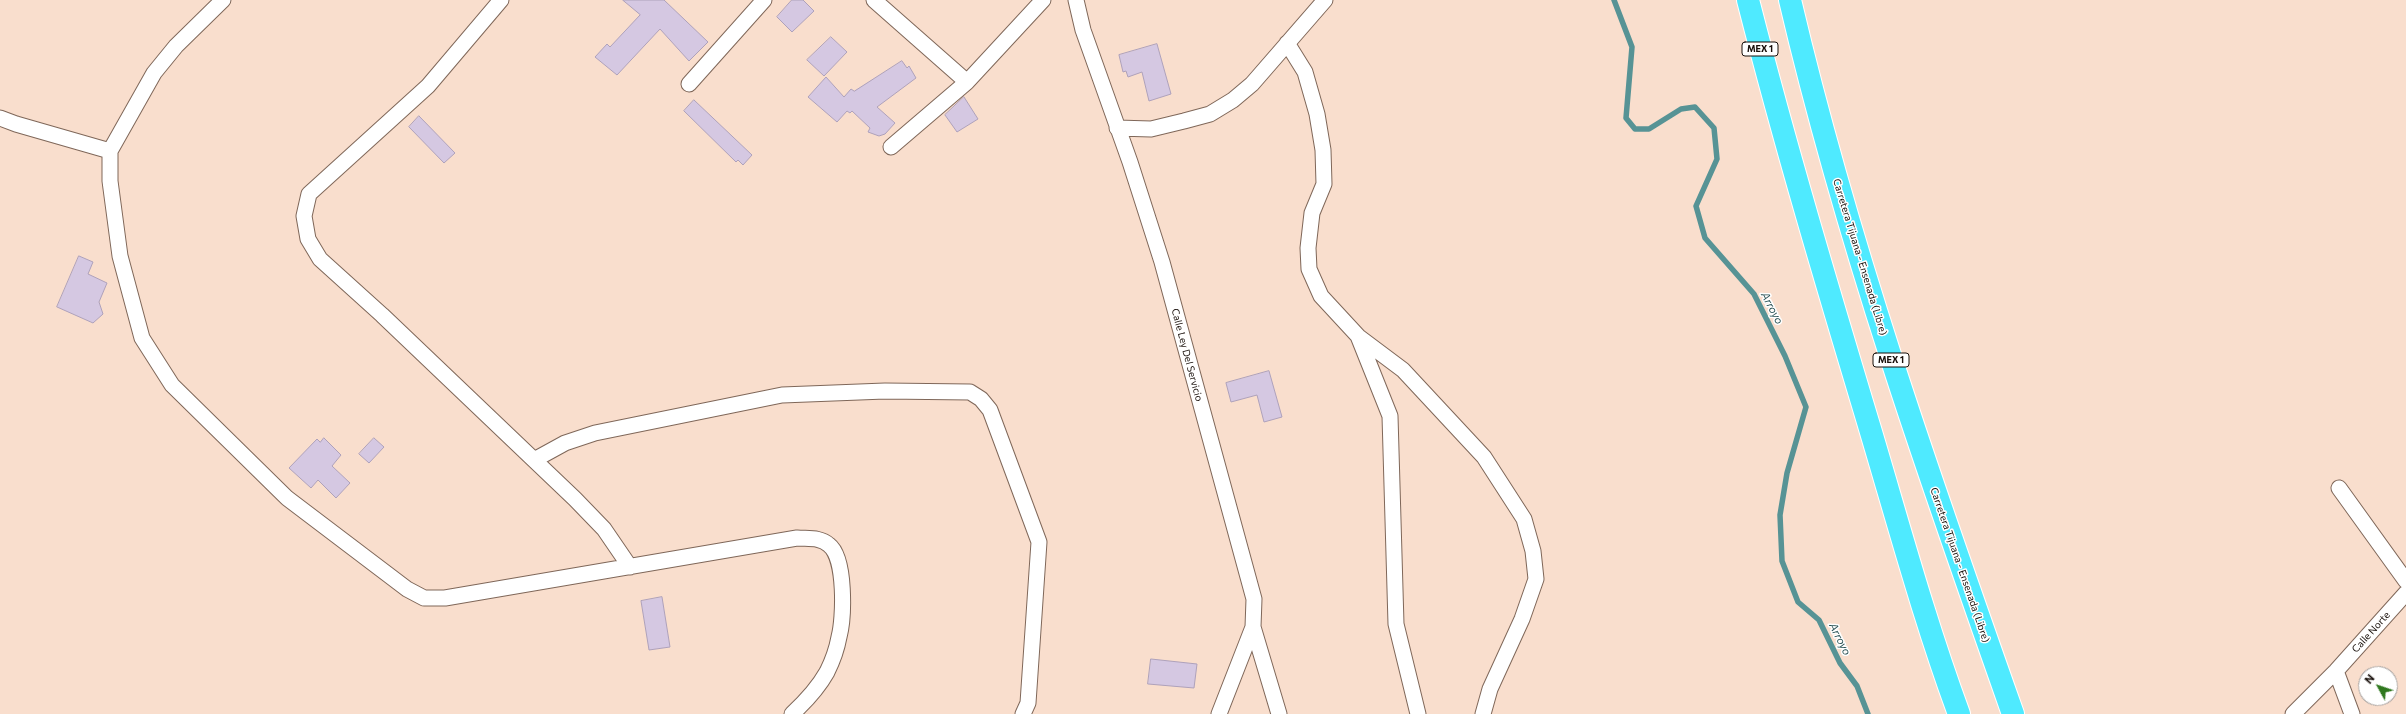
<!DOCTYPE html>
<style>
body{margin:0}
#map{position:relative;width:2406px;height:714px;overflow:hidden;background:#f9decd;font-family:Commissioner,sans-serif}
canvas{display:block}
.north{position:absolute;left:2358px;top:666px;width:40px;height:40px;box-sizing:border-box;background:#fff;border:1px solid #a39f9d;border-radius:50%;rotate:310deg;font-size:11px;font-weight:700;line-height:16px;text-align:center;color:#19100b}
.north::after{content:'';display:block;margin:auto;width:14px;height:18px;background:#2f781e;clip-path:polygon(50% 0,100% 100%,50% 72%,0 100%)}
</style>
<div id="map">
<canvas width="2406" height="714"></canvas>
<div class="north">N</div>
</div>
<script>
const ctx = document.querySelector('canvas').getContext('2d');
ctx.lineJoin = 'round';
function stroke(path, color, width, dash) { ctx.strokeStyle = color; ctx.lineWidth = width; ctx.lineCap = dash ? 'butt' : 'round'; ctx.setLineDash(dash || []); ctx.stroke(path); }
function fillPath(path, color) { ctx.fillStyle = color; ctx.fill(path, 'evenodd'); }
function write(font, color, halo, rows, align = 'center') {
  ctx.font = font + ' Commissioner,sans-serif'; ctx.lineWidth = 3; ctx.setLineDash([]); ctx.textBaseline = 'middle'; ctx.strokeStyle = halo; ctx.fillStyle = color; for (const [text, x, y, turn = 0] of rows) {
    ctx.save(); ctx.translate(x, y); ctx.rotate((+turn || 0) * Math.PI / 180); ctx.textAlign = isNaN(turn) ? turn : align; if (halo) ctx.strokeText(text, 0, 0); ctx.fillText(text, 0, 0); ctx.restore();
  }
}
const stream = new Path2D(`
 M1614,0l18,47 -6,71 9,11h14l32,-20 14,-2 19,21 3,31 -21,47 9,32 49,56 31,62 21,51 -19,66 -7,42 2,46 16,41 21,18 21,43 17,23 11,28`);
const building = new Path2D(`
 M623,0h41l44,42 -19,19 -29,-32 -43,46 -22,-18 12,-13 3,3 30,-32z
 M792,0h11l11,11 -22,21 -15,-15z
 M831,37l16,15 -23,24 -17,-16z
 M1157,44l14,50 -22,7 -7,-29 -14,5 -2,-6 -3,1 -4,-17z
 M902,61l5,7 2,-2 7,12 -39,29 18,16 -10,11 -6,2 -11,-4 2,-4 -18,-17 -2,2 -3,-2 -10,11 -29,-25 18,-20 18,20 7,-8 3,2z
 M964,97l14,22 -21,13 -12,-17z
 M694,100l58,55 -9,10 -5,-5 -2,2 -52,-51z
 M419,116l36,37 -11,10 -35,-36z
 M79,256l14,6 -5,12 19,9 -8,19 4,12 -10,9 -36,-16z
 M1269,371l13,46 -18,5 -7,-27 -26,7 -5,-19z
 M324,438l17,17 -9,11 18,17 -14,15 -18,-18 -7,8 -22,-20 28,-29 3,3z
 M374,438l10,9 -15,16 -10,-9z
 M662,597l8,50 -21,3 -8,-49z
 M1151,659l46,5 -3,24 -46,-4z`);
const street = new Path2D(`
 M223,0l-47,46 -22,27 -44,78v30l10,75 22,82 30,47 115,113 120,91 17,9h21l352,-60c12,1 23,-1 32,7 17,13 15,73 10,92 -2,11 -7,25 -12,35 -9,16 -22,30 -35,42
 M501,0l-73,86 -119,108 -5,22 4,23 12,20 62,56 193,184 29,30 26,38
 M874,0l93,82
 M1076,0l7,30 47,132 32,100 92,337 -1,28 26,87
 M1287,43l18,29 12,42 6,36 1,34 -12,29 -4,35 1,21 12,27 37,40 32,80 6,208 22,90
 M689,84l75,-84
 M0,118l16,6 94,27
 M1117,128l34,1 33,-8 26,-7 23,-14 19,-16 73,-84
 M891,147l76,-65 76,-82
 M1359,337l44,33 81,87 40,62 9,32 3,28 -14,40 -32,70 -7,25
 M534,460l31,-17 30,-10 187,-38 103,-4 85,1 11,7 9,11 49,132 -11,161 -5,11
 M2339,488l67,93
 M2336,671l16,43
 M1219,714l34,-87
 M2293,714l43,-43 70,-78`);
const highway = new Path2D(`
 M1748,0c37,145 80,289 123,432 28,94 54,190 88,282
 M1790,0c57,243 140,479 223,714`);
const shields = [
 [1760,49,36],
 [1891,360,36]
];
const shieldNames = [
 ["MEX 1",1760,49],
 ["MEX 1",1891,360]
];
const streetNames = [
 ["Carretera Tijuana - Ensenada (Libre)",1860,257,73],
 ["Calle Ley Del Servicio",1187,355,75],
 ["Carretera Tijuana - Ensenada (Libre)",1960,565,71],
 ["Calle Norte",2371,632,-48]
];
const waterNames = [
 ["Arroyo",1772,308,62],
 ["Arroyo",1840,639,63]
];
stroke(stream, '#579395', 5.5);
fillPath(building, '#d5c8e2');
stroke(building, '#aea1ba', 1);
stroke(street, '#7f6759', 17);
stroke(highway, '#fff', 24);
stroke(street, '#fff', 15);
stroke(highway, '#4feaff', 22);
for (const [x, y, w] of shields) { const box = new Path2D(); box.roundRect(x - w / 2, y - 7, w, 14, 3); ctx.fillStyle = '#fff'; ctx.fill(box); stroke(box, '#19100b', 1); }
write('bold 9px', '#19100b', null, shieldNames);
write('10px', '#19100b', '#fff', streetNames);
write('italic 11px', '#264f52', '#fff', waterNames);
</script>
